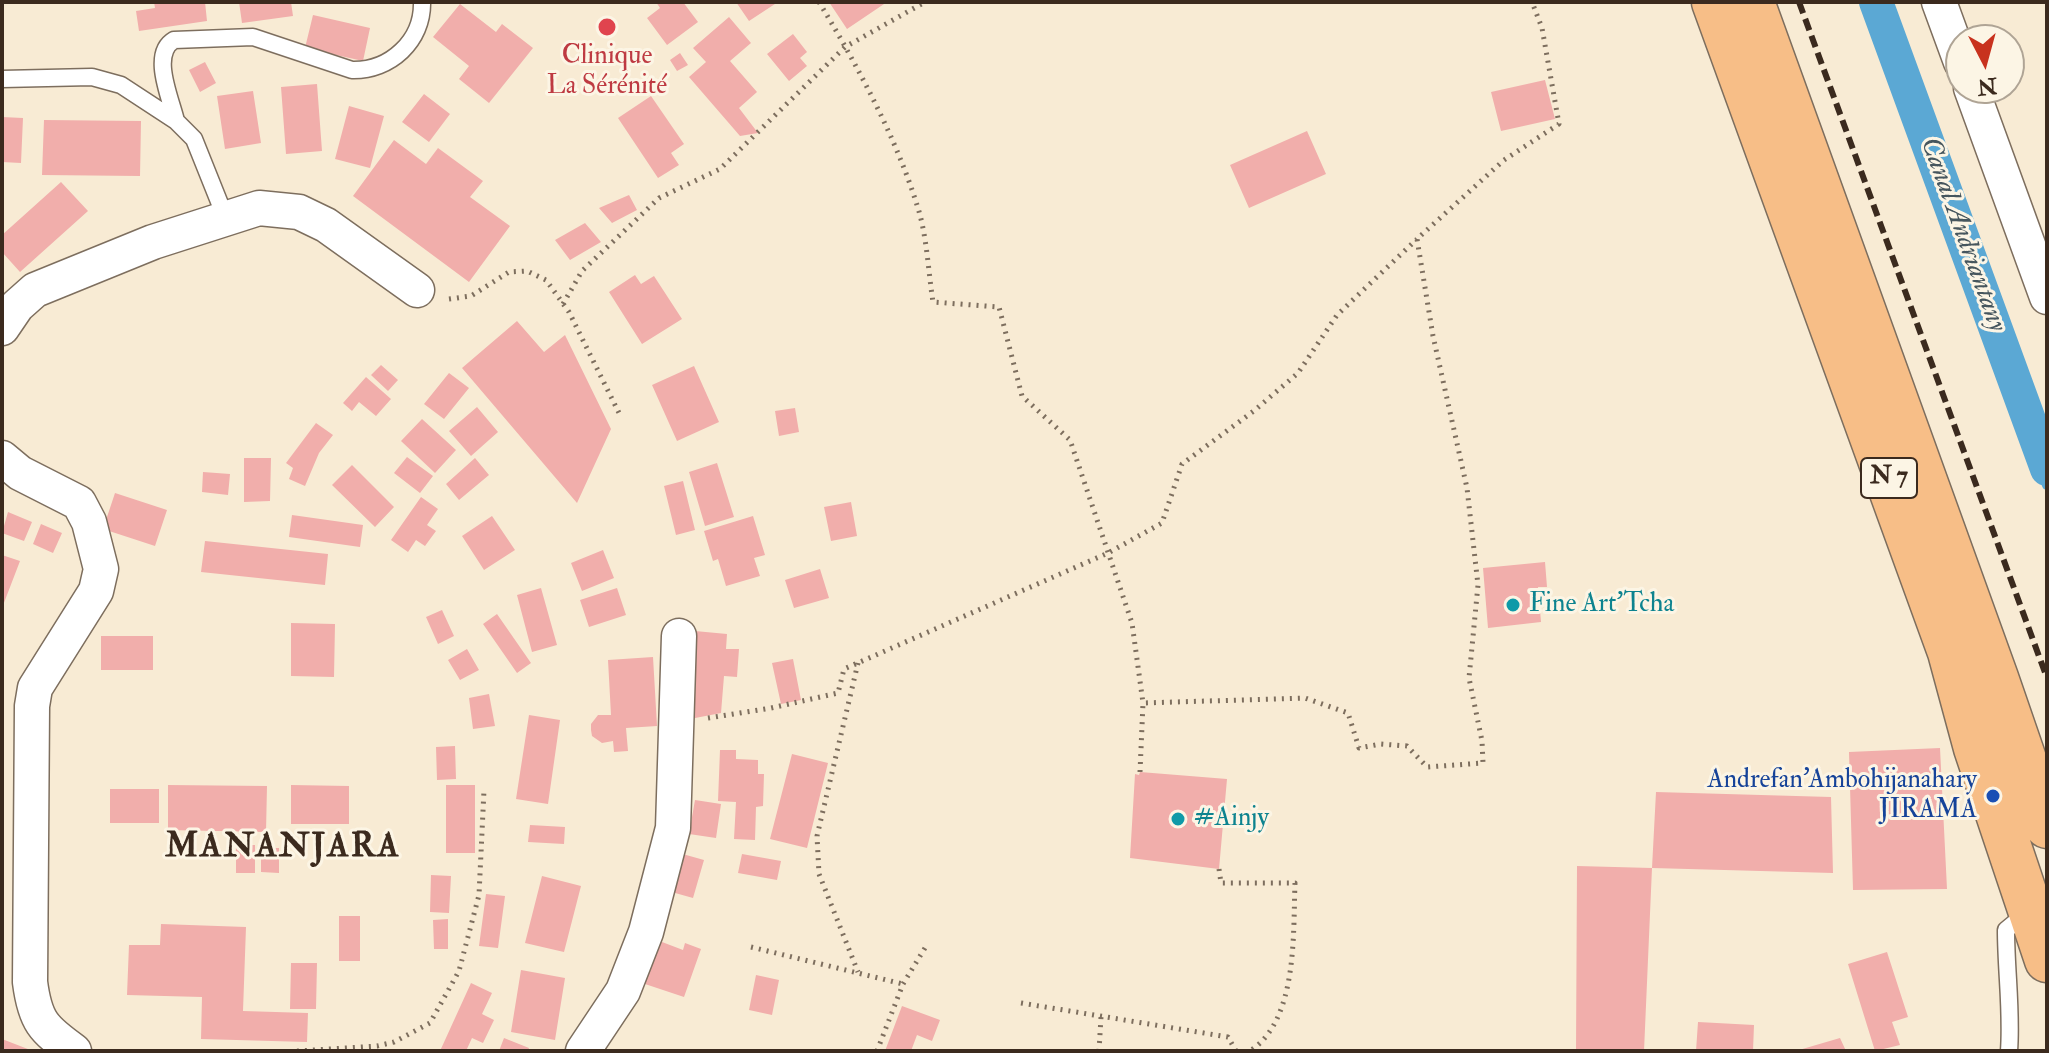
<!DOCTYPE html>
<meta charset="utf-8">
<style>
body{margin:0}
#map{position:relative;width:2049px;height:1053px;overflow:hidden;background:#f8ebd4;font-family:"IM FELL Double Pica",serif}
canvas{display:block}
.frame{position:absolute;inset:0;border:4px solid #3b2a1e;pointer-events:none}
.north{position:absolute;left:1945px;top:24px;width:80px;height:80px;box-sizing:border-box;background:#fcf5e5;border:2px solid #afa495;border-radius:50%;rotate:174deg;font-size:22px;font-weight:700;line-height:32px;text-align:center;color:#3b2a1e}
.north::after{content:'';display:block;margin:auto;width:28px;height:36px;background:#c8321e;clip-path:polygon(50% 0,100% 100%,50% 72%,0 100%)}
</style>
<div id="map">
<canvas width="2049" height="1053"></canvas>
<div class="frame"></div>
<div class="north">N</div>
</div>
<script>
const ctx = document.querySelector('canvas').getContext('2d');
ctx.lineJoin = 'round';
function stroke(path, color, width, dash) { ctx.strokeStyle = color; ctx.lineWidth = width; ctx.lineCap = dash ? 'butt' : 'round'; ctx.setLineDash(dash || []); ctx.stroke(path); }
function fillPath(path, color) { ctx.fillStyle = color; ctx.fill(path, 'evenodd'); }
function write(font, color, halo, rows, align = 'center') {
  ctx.font = font + ' "IM FELL Double Pica",serif'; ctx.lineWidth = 6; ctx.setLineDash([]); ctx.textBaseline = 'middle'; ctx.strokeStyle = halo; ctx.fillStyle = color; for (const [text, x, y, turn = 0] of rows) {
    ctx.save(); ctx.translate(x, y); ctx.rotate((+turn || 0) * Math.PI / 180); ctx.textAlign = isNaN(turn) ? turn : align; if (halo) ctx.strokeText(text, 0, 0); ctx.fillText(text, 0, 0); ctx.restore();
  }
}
const stream = new Path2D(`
 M1872,2l175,483`);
const canal = new Path2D(`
 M1876,2l171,467`);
const building = new Path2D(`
 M154,2h51l2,19 -68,10 -3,-20 19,-3z
 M239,2h52l2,14 -51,7z
 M656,2h27l15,20 -31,23 -20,-27 13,-10z
 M736,2h42l-29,19z
 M829,2h58l-40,27z
 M460,4l36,28 6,-8 31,24 -44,55 -30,-24 10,-13 -36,-29z
 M313,15l57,13 -7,33 -58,-13z
 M729,17l22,26 -21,18 27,31 -18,16 19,25 -18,3 -51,-59 17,-15 -13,-14z
 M793,34l14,18 -7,6 7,8 -18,15 -22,-27z
 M680,53l8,12 -11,6 -7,-11z
 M205,62l11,21 -16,9 -11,-22z
 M1545,80l10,39 -54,12 -10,-39z
 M317,84l5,67 -36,3 -5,-67z
 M253,91l8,52 -36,6 -8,-53z
 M424,94l26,20 -21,28 -27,-20z
 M651,96l33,48 -13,9 8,12 -21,13 -40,-60z
 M349,106l35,10 -14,52 -35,-9z
 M2,117l21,1 -2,45 -19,-1z
 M44,120l97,1 -1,55 -98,-1z
 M1307,131l19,43 -77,34 -19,-43z
 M394,140l32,24 12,-16 45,33 -13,16 40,29 -41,56 -116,-86z
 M61,182l27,29 -68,61 -18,-20v-17z
 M629,195l8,15 -25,13 -13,-15z
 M585,223l16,19 -31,18 -15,-20z
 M635,275l6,9 13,-8 28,43 -40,25 -33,-52z
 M517,321l27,31 21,-17 46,94 -34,74 -115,-135z
 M381,365l17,15 -10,11 -17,-16z
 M694,366l25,56 -42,19 -25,-56z
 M449,373l20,15 -25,31 -20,-15z
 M366,377l25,22 -15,17 -17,-14 -7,9 -9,-8z
 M477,407l21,25 -27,24 -22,-25z
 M795,408l4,24 -20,4 -4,-25z
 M422,419l34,31 -21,23 -34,-32z
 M316,423l17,12 -14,18 -14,33 -16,-7 4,-11 -7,-5z
 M407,457l26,19 -13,17 -26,-20z
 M244,458h27l-1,43 -26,1z
 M475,458l14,17 -30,25 -13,-16z
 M717,463l17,54 -29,9 -16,-54z
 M352,465l42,42 -19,20 -43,-42z
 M203,472l27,2 -2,21 -26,-3z
 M683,481l12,49 -19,5 -12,-49z
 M115,493l52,17 -12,36 -52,-17z
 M421,497l17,12 -11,16 9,6 -11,15 -9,-6 -8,12 -17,-12z
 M851,502l6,34 -26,5 -7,-34z
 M8,512l24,10 -8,19 -22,-8z
 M292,515l71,10 -3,22 -71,-10z
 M492,516l23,34 -31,20 -22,-34z
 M753,516l12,39 -11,3 6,18 -34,10 -8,-27 -5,2 -9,-30z
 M41,524l21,9 -9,20 -20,-9z
 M205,541l123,13 -3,31 -124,-13z
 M603,550l11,28 -32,13 -11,-28z
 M2,555l18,6 -18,47z
 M1545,562l2,25h-9l3,35 -53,6 -5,-60z
 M820,569l9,29 -35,10 -9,-28z
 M541,588l16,57 -25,7 -15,-57z
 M617,588l9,27 -37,12 -9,-27z
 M442,610l12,26 -16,8 -12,-27z
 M497,614l34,49 -14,10 -34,-49z
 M291,623l44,1 -1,53 -43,-1z
 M695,631l32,3 -1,15h13l-2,28 -13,-1 -3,37 -31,6z
 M101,636h52v34h-52z
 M467,649l12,21 -19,10 -12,-20z
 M653,657l4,69 -31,2 2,23 -14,1 -1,-11 -11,2 -10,-7 -1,-6v-6l7,-9h13l-3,-55z
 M793,659l8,41 -20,4 -9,-41z
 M489,694l6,32 -22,3 -4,-31z
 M529,715l31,5 -12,84 -32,-5z
 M455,746l1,33 -19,1 -1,-33z
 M1940,748l7,141 -94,1 -4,-138z
 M720,750h16v9l22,1v14h6l-1,32 -7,1 -1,33 -21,-1 2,-37 -18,-1z
 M792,754l36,9 -21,85 -37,-9z
 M1140,772l87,7 -8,90 -89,-11 5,-84 4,1z
 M168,785l99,1 -1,46 -98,-2z
 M291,785l58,1v38h-58z
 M446,785h29v68h-29z
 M110,789h49v34h-49z
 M1656,792l175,5 2,76 -181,-5z
 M695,800l26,4 -5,34 -27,-4z
 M530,825l35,2 -1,17 -36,-2z
 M236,845h19v28h-19z
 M261,848h18v25l-18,-1z
 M679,853l25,7 -11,38 -25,-7z
 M742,854l39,7 -4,19 -39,-7z
 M1577,866l75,2 -8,183h-68z
 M431,875l20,1 -2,37 -19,-1z
 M542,876l39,10 -17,66 -39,-9z
 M486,894l19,2 -7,52 -19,-2z
 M339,916h21v45h-21z
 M448,919v30h-14l-1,-29z
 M161,924l85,3 -3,84 65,2 -1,29 -106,-3 1,-42 -75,-2 2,-50h31z
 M650,932l13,4 -1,6 21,8 2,-7 16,6 -17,48 -51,-17z
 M1887,952l21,65 -16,5 8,23 -25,6 -27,-87z
 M291,963h26l-1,46h-26z
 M521,970l44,8 -10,62 -44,-8z
 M756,975l23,5 -7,35 -23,-5z
 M471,983l21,10 -10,21 12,6 -11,23 -11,-5 -6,13h-26z
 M902,1006l38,14 -8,21 -15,-6 -6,16h-26z
 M1698,1022l56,3 -1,26h-57z
 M504,1038l25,10 -1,3h-29z
 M1840,1038l6,13h-47v-1z
 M2,1039l31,12h-31z`);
const path = new Path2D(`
 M819,2c38,63 76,133 98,203 10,30 11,65 16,97l66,5 23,89 48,44 62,183 11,80
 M449,299l22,-3 38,-24 18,-1 19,9 23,32 52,105
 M563,304l19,-33 77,-73 61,-29 125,-122 80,-45
 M858,663l-41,173 2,38 39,98
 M708,718l63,-10 67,-15 6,-24 264,-116 54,-30 20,-59 73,-54 43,-37 39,-58 80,-76
 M1140,772l3,-69 162,-5 43,15 11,35 22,-4 26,2 20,21 56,-4 -1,-22 -13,-63 9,-93 -11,-97 -34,-152 -16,-97 87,-79 55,-36 -17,-96 -10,-26
 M1219,869l2,14h74c-2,50 3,137 -45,168
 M751,947l152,37
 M1021,1003l207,34 8,14
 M297,1051l80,-5 17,-4 36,-19 29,-52 20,-76 5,-105
 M877,1051l26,-67 25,-41
 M1099,1051l2,-34`);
const lane = new Path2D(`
 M2,79l90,-2 29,8 55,36 18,18 32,80
 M176,121c-5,-22 -26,-67 -2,-81l79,-3 99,33c38,1 71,-29 70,-68
 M2009,1051c3,-40 -3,-80 -3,-121l23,-19`);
const street = new Path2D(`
 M1939,2l22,60
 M1971,88l76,209
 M2,328l15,-22 18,-16 118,-48 106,-34 40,4 27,13 91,65
 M2,458l18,15 59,30 10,19 12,47 -5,22 -61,97 -3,18 -2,276c5,39 13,47 44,69
 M583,1051l40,-60 23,-59 27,-104 6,-192`);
const primary = new Path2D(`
 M1714,2l236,650 26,96 71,212
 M1752,2l244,676 51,148`);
const rail = new Path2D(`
 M1799,2l248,676`);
const markers = [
 [607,27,10,"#e0444e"],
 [1513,605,8,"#0f9aa8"],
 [1993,796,8,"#1a4fb4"],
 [1178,819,8,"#0f9aa8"]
];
const shields = [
 [1889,478,56]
];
const shieldNames = [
 ["N 7",1889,478]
];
const healthNames = [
 ["Clinique",607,57],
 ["La Sérénité",607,87]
];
const cultureNames = [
 ["Fine Art'Tcha",1529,605],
 ["#Ainjy",1194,819]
];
const transitNames = [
 ["Andrefan'Ambohijanahary",1977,781],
 ["JIRAMA",1977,811]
];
const waterNames = [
 ["Canal Andriantany",1962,235,70]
];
const districtNames = [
 ["MANANJARA",283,849]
];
stroke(stream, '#5ba8d4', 10);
stroke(canal, '#5ba8d4', 34);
fillPath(building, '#f1aeab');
stroke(lane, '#7d6e5e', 19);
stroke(street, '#7d6e5e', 37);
stroke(primary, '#7d6e5e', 47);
stroke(path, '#7d6e5e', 5, [2, 6]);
stroke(lane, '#fff', 16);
stroke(street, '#fff', 34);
stroke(primary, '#f7be87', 44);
stroke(rail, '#3b2a1e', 6, [12, 6]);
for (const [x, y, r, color] of markers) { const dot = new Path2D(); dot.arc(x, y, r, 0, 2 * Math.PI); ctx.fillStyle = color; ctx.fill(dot); stroke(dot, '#fcf5e5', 3); }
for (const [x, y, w] of shields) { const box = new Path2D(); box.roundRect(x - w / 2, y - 20, w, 40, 6); ctx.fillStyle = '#fcf5e5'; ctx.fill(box); stroke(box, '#3b2a1e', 2); }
write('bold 24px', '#3b2a1e', null, shieldNames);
write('26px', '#be3a42', '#fcf5e5', healthNames);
write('26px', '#0d838f', '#fcf5e5', cultureNames, 'left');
write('26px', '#164399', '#fcf5e5', transitNames, 'right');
write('italic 28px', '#46565e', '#fcf5e5', waterNames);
ctx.letterSpacing = '2px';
write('bold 34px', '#3b2a1e', '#fcf5e5', districtNames);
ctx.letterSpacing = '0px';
</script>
